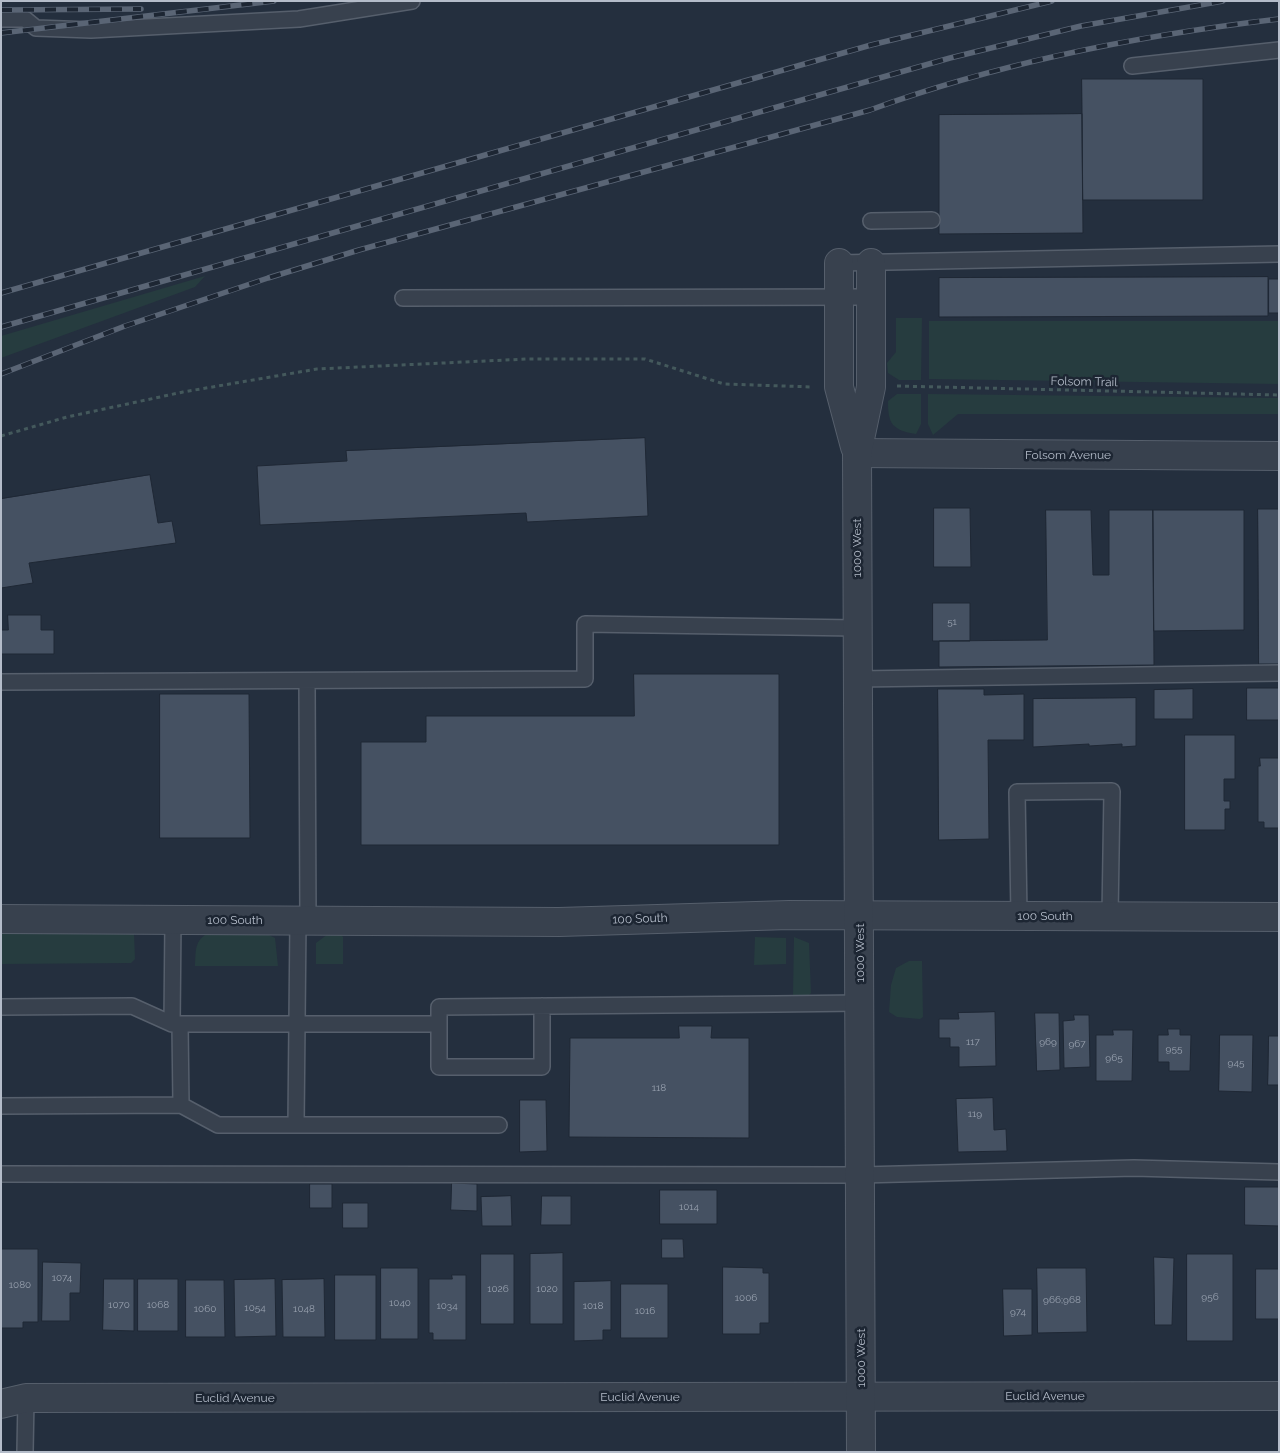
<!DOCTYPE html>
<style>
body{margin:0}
#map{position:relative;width:1280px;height:1453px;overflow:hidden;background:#242f3e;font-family:Raleway,sans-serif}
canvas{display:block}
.frame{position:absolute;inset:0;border:2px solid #b4bcc9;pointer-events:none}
</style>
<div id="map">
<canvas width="1280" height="1453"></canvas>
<div class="frame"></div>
</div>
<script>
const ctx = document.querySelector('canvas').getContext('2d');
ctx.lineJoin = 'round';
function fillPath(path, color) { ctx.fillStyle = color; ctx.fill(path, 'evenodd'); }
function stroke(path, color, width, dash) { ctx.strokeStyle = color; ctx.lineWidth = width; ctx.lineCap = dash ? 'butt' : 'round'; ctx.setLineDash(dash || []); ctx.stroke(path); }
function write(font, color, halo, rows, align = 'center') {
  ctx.font = font + ' Raleway,sans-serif'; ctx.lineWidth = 5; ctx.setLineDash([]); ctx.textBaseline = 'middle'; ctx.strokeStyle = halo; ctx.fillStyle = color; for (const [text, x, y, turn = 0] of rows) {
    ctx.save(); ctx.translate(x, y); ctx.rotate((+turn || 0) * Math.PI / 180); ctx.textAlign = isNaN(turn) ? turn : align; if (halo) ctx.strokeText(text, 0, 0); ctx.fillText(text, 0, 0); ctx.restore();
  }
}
const green = new Path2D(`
 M205,276l-10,11 -194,71v-22z
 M896,318h26l-1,62h-22l-11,-7 -1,-10 9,-11z
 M929,321h350v63l-350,-5z
 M897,394h24v30l-5,10c-24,-4 -28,-10 -28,-33z
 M928,394l351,4v16h-321l-25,21 -5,-11z
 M1,933h133l1,26 -4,4 -130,1z
 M209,933h56l10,5 3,28h-83c1,-15 -1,-26 14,-33z
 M340,933l3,4v27h-27v-21l12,-9z
 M755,937l31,1v26l-32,1z
 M794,937l15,6 2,50 -2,2h-16z
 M909,961h13l1,56 -3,2 -23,-2 -8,-5 2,-27 5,-17z`);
const building = new Path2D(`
 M1082,79h121v121h-120z
 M1082,114l1,119 -144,1v-119z
 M1268,277v39l-329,1v-39z
 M1269,279h10v34h-10z
 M645,438l3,78 -121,6 -1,-9 -266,12 -3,-59 90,-5 -1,-10z
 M150,475l8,48 14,-2 4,22 -147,20 4,20 -32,5v-89z
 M934,508h36l1,59h-37z
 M1258,509h21v155h-20z
 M1046,510h45l2,65h16v-65h44l1,155 -215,2v-26l108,-1z
 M1153,510h91v120l-90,1z
 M933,603h37v38h-37z
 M8,615h33v15h13v24h-53v-24h7z
 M634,674h145v171h-418v-103h65v-26h208z
 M1247,688h32v32h-32z
 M938,689h46v6l40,-1v46h-36l1,99 -50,1z
 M1193,689v30h-39v-29z
 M160,694h89l1,144h-90z
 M1136,698v48l-14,1v-3l-33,2v-2l-56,3v-48z
 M1185,735h50v44h-11v22h6v8h-5v21h-40z
 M1260,758h19v70h-15v-6h-6v-56h2z
 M995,1012l1,54 -37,1v-20h-9v-9h-11v-19h20l-1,-6z
 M1035,1013h24l1,57 -23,1z
 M1074,1015h15l1,52 -26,1 -1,-47 11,-1z
 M679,1026h33l-1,12h38v100l-180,-1 1,-99h109z
 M1168,1029h12v6h11l-1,36h-21v-9h-11v-27h10z
 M1113,1030h20l-1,51h-36v-46h17z
 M1220,1035h33l-1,57 -33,-1z
 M1269,1036h10v49h-11z
 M993,1098l1,32 12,-1 1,22 -49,1 -2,-53z
 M520,1100h26l1,51 -27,1z
 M452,1183l25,1v27l-26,-1z
 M310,1184h22v24h-22z
 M1245,1187h34v39l-34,-1z
 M660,1190h57v34h-57z
 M511,1196l1,30h-30l-1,-29z
 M542,1196h29v29h-30z
 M343,1203h25v25h-25z
 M662,1239h21l1,19h-22z
 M1,1249h37v73h-15v6h-22z
 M563,1253v71h-33v-70z
 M481,1254h33v70h-33z
 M1187,1254h46v87h-46z
 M1154,1257l20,1 -2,67h-17z
 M43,1262l38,1 -1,30h-10v28h-28z
 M723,1267l40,1v5h6v50h-9v11h-37z
 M381,1268h37v71h-37z
 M1037,1268h49l1,64 -49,1z
 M1256,1269h23v50h-23z
 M335,1275h41v65h-41z
 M452,1275h14v65h-33v-7h-4v-54h23z
 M104,1279h30v52l-31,-1z
 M138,1279h40v52h-40z
 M275,1279l1,57 -41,1 -1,-57z
 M324,1279l1,58h-42l-1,-57z
 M186,1280h38l1,57h-39z
 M611,1281v49h-8v10l-29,1v-59z
 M621,1284h47v54h-47z
 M1003,1289h29v46l-28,1z`);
const path = new Path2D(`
 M897,386l382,9
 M1,436l66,-19 116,-25 134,-23 210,-10h118l79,25 89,3`);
const service = new Path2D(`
 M1,19h24l11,9 55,2 208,-11 113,-18
 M1132,66l147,-16
 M871,221l61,-1
 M839,263l440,-9
 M403,298l468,-1
 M857,679l422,-6
 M1,682l584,-3v-55l272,4
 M307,682l1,238
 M1019,916l-2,-124 95,-1 -2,125
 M542,1006v61h-103v-60l337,-3 84,-1
 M1,1007l131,-1 40,18h267
 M172,1024l1,-104
 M181,1105l37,20h78l2,-205
 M1,1106l180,-1 -1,-81
 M296,1125h203
 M1,1174l860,1 273,-7 145,4
 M25,1452l1,-54`);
const minor = new Path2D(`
 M857,453l422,3
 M1,919l558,3 230,-7 490,2
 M1,1404l25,-6 1253,-2`);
const tertiary = new Path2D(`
 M839,263v124l16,60
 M861,1452l-4,-999 14,-66v-124`);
const rail = new Path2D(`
 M1,10l140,-1
 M1,33l273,-32
 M1,293l870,-248 181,-44
 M1,327l949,-269 131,-32 142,-25
 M1,374l124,-48 143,-48 91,-28 511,-140c131,-48 271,-75 409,-91`);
const numberNames = [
 ["51",952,622],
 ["117",973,1042],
 ["969",1048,1042],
 ["967",1077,1044],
 ["955",1174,1049],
 ["965",1114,1058],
 ["945",1236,1063],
 ["118",659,1088],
 ["119",975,1114],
 ["1014",689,1207],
 ["1074",62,1278],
 ["1080",20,1285],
 ["1026",498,1289],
 ["1020",547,1289],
 ["956",1210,1297],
 ["1006",746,1298],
 ["966;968",1062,1300],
 ["1040",400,1303],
 ["1070",119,1305],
 ["1068",158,1305],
 ["1034",447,1306],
 ["1018",593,1306],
 ["1054",255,1308],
 ["1060",205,1309],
 ["1048",304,1309],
 ["1016",645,1311],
 ["974",1018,1312]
];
const streetNames = [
 ["Folsom Trail",1084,382,1],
 ["Folsom Avenue",1068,455],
 ["1000 West",857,548,-90],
 ["100 South",1045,916],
 ["100 South",640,919,-2],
 ["100 South",235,920],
 ["1000 West",860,953,-90],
 ["1000 West",861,1358,-90],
 ["Euclid Avenue",1045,1396],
 ["Euclid Avenue",640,1397],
 ["Euclid Avenue",235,1398]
];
fillPath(green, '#263c3f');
fillPath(building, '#455162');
stroke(building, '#1f2835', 1);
stroke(service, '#565f6c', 18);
stroke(minor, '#565f6c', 30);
stroke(tertiary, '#565f6c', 30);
stroke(path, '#44595c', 3, [4, 4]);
stroke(service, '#38414e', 15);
stroke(minor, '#38414e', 28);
stroke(tertiary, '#38414e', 28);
stroke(rail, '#5a6575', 5.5);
stroke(rail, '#1d2633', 4, [11]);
write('10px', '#98a1af', null, numberNames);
write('12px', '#b4bcc9', '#1d2633', streetNames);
</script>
